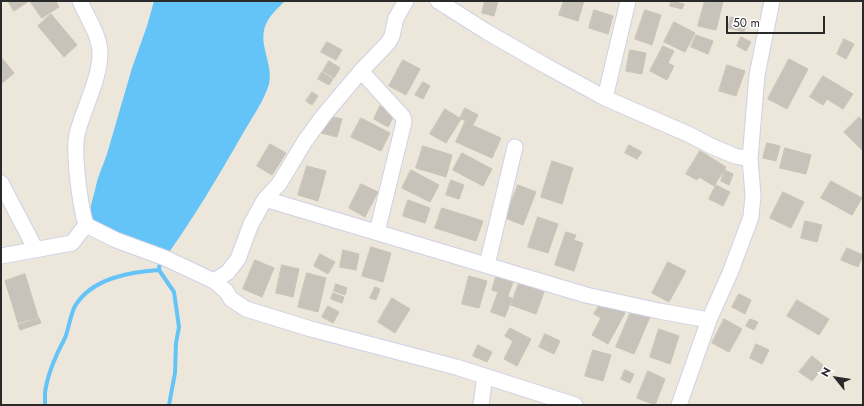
<!DOCTYPE html>
<style>
body{margin:0}
#map{position:relative;width:864px;height:406px;overflow:hidden;background:#ede6da;font-family:Jost,sans-serif}
canvas{display:block}
.frame{position:absolute;inset:0;border:2px solid #2a2a2a;pointer-events:none}
.north{position:absolute;left:816px;top:358px;width:40px;height:40px;-webkit-text-stroke:3px #fff;paint-order:stroke;rotate:300deg;font-size:11px;font-weight:700;line-height:16px;text-align:center;color:#2a2a2a}
.north::after{content:'';display:block;margin:auto;width:14px;height:18px;background:#2a2a2a;clip-path:polygon(50% 0,100% 100%,50% 72%,0 100%)}
.scale{position:absolute;left:726px;top:16px;width:99px;height:18px;box-sizing:border-box;border:2px solid #2a2a2a;border-top:0;padding-left:5px;font-size:12px;line-height:14px;white-space:nowrap;color:#2a2a2a;-webkit-text-stroke:3px #fff;paint-order:stroke}
</style>
<div id="map">
<canvas width="864" height="406"></canvas>
<div class="frame"></div>
<div class="north">N</div>
<div class="scale">50 m</div>
</div>
<script>
const ctx = document.querySelector('canvas').getContext('2d');
ctx.lineJoin = 'round';
function fillPath(path, color) { ctx.fillStyle = color; ctx.fill(path, 'evenodd'); }
function stroke(path, color, width, dash) { ctx.strokeStyle = color; ctx.lineWidth = width; ctx.lineCap = dash ? 'butt' : 'round'; ctx.setLineDash(dash || []); ctx.stroke(path); }
const water = new Path2D(`
 M154,1h131c-6,6 -14,13 -18,21 -11,21 7,41 2,62 -5,17 -18,35 -27,51 -24,42 -49,84 -77,123l-79,-33 12,-47 9,-24 25,-86 15,-42z`);
const stream = new Path2D(`
 M160,260l-1,10 15,22 5,35 -3,16 -1,30 -6,32
 M45,405c0,-4 0,-8 0,-12 2,-17 12,-40 20,-55 4,-10 5,-22 10,-32 17,-28 55,-34 84,-36`);
const building = new Path2D(`
 M8,1h21l-15,10z
 M30,1h26l3,6 -17,11z
 M485,1h13l-4,15 -12,-3z
 M564,1h20l-6,20 -19,-6z
 M671,1l13,3 -2,5 -12,-3z
 M705,1l18,1 -7,28 -18,-4z
 M594,10l19,6 -5,18 -19,-6z
 M645,10l16,5 -9,30 -17,-6z
 M51,14l26,31 -13,12 -26,-31z
 M731,17l16,4 -3,11 -16,-4z
 M674,22l21,11 -10,19 -21,-10z
 M696,35l17,6 -5,13 -17,-7z
 M741,37l10,5 -5,9 -9,-5z
 M844,39l10,5 -8,15 -9,-5z
 M327,42l15,8 -6,10 -15,-8z
 M663,46l11,5 -6,12 6,3 -7,14 -17,-9z
 M630,50l16,3 -4,21 -16,-3z
 M1,57l13,16 -13,11z
 M789,59l19,10 -21,40 -19,-10z
 M403,60l17,9 -14,26 -17,-9z
 M329,61l11,7 -6,10 -11,-7z
 M727,65l18,6 -9,25 -17,-5z
 M322,72l11,7 -4,6 -11,-6z
 M823,76l30,18 -10,15 -16,-10 -4,6 -13,-8z
 M423,82l7,4 -7,13 -8,-4z
 M312,92l6,4 -6,9 -6,-4z
 M380,106l15,8 -7,13 -14,-8z
 M465,108l13,7 -5,10 -13,-7z
 M445,109l16,10 -15,24 -16,-9z
 M326,115l16,4 -5,18 -16,-4z
 M859,117l4,4v30l-19,-19z
 M361,118l29,15 -9,18 -30,-14z
 M465,122l36,16 -9,20 -36,-16z
 M767,143l13,3 -4,15 -13,-3z
 M270,144l16,9 -14,22 -15,-9z
 M629,145l13,7 -5,7 -12,-6z
 M423,146l29,9 -6,22 -30,-9z
 M785,148l26,7 -5,19 -26,-6z
 M700,151l26,16 -12,19 -15,-9 -2,3 -11,-6z
 M462,153l30,16 -9,17 -30,-16z
 M552,161l21,7 -11,36 -21,-7z
 M307,166l19,5 -8,30 -20,-6z
 M411,170l28,15 -9,17 -28,-14z
 M725,170l8,4 -4,11 -8,-4z
 M451,180l13,5 -5,14 -13,-4z
 M831,181l31,17 -10,17 -31,-17z
 M361,184l17,8 -13,25 -16,-9z
 M518,185l18,7 -13,33 -18,-7z
 M716,185l14,7 -7,14 -14,-7z
 M783,192l21,10 -13,26 -21,-10z
 M408,200l22,8 -5,15 -22,-7z
 M442,208l41,13 -7,20 -41,-13z
 M538,217l20,7 -10,29 -20,-6z
 M805,221l17,4 -5,17 -16,-4z
 M566,232l10,3 -2,5 9,3 -9,28 -19,-6z
 M371,247l20,6 -8,29 -21,-6z
 M847,248l16,7 -5,12 -17,-7z
 M343,250l16,4 -3,16 -16,-3z
 M320,254l15,8 -7,12 -14,-8z
 M255,260l19,8 -12,29 -19,-8z
 M668,262l18,9 -17,31 -17,-9z
 M282,265l17,4 -6,28 -17,-4z
 M307,273l19,5 -8,34 -20,-5z
 M25,274l13,43 -20,6 -13,-42z
 M469,276l18,5 -8,27 -17,-4z
 M496,277l17,5 -5,14 -16,-6z
 M519,283l25,9 -8,22 -25,-9z
 M336,284l11,4 -2,7 -11,-4z
 M375,287l5,2 -4,11 -6,-2z
 M333,293l11,4 -2,6 -11,-4z
 M498,293l14,5 -7,19 -14,-5z
 M739,294l12,6 -6,14 -13,-7z
 M392,298l18,11 -15,24 -17,-11z
 M797,300l32,19 -10,16 -32,-19z
 M602,301l23,12 -17,31 -16,-9 9,-17 -7,-4z
 M328,306l11,6 -6,11 -11,-6z
 M632,309l18,8 -16,37 -18,-7z
 M39,318l2,5 -21,7 -2,-5z
 M724,319l18,10 -13,23 -17,-9z
 M750,319l8,3 -4,8 -8,-4z
 M510,328l21,11 -14,27 -13,-7 9,-18 -8,-5z
 M659,329l20,7 -9,28 -20,-7z
 M545,334l15,7 -6,13 -15,-7z
 M756,344l13,6 -7,14 -12,-6z
 M478,345l14,7 -5,10 -14,-6z
 M593,350l18,5 -8,26 -18,-5z
 M812,356l12,10 -12,15 -13,-9z
 M625,370l9,4 -4,9 -9,-4z
 M648,371l17,8 -10,26 -18,-7z`);
const minor = new Path2D(`
 M80,1c7,16 19,33 20,51 1,24 -17,58 -23,82 -4,20 3,71 9,91l30,15 49,18 49,23 12,10 5,8 15,10 65,20 145,38 119,38
 M438,1l49,31 61,35 57,31 83,36 23,12 24,10 15,3
 M361,71l42,46 1,5 -27,110
 M605,98l23,-97
 M1,183l35,67
 M265,199l321,96 73,16 50,9
 M1,256l71,-13 14,-18
 M487,265l28,-118
 M214,281l14,-9 10,-13 13,-35 14,-25 14,-15 26,-43 19,-26 37,-44 27,-28 4,-7 4,-18 10,-17
 M481,405l4,-29
 M679,405l30,-85 21,-47 21,-56 2,-22 -3,-36 7,-84 15,-74`);
fillPath(water, '#64c4f8');
stroke(stream, '#64c4f8', 4);
fillPath(building, '#c8c3ba');
stroke(building, '#c8c3b4', 1);
stroke(minor, '#cfd1e4', 17);
stroke(minor, '#fff', 15);
</script>
